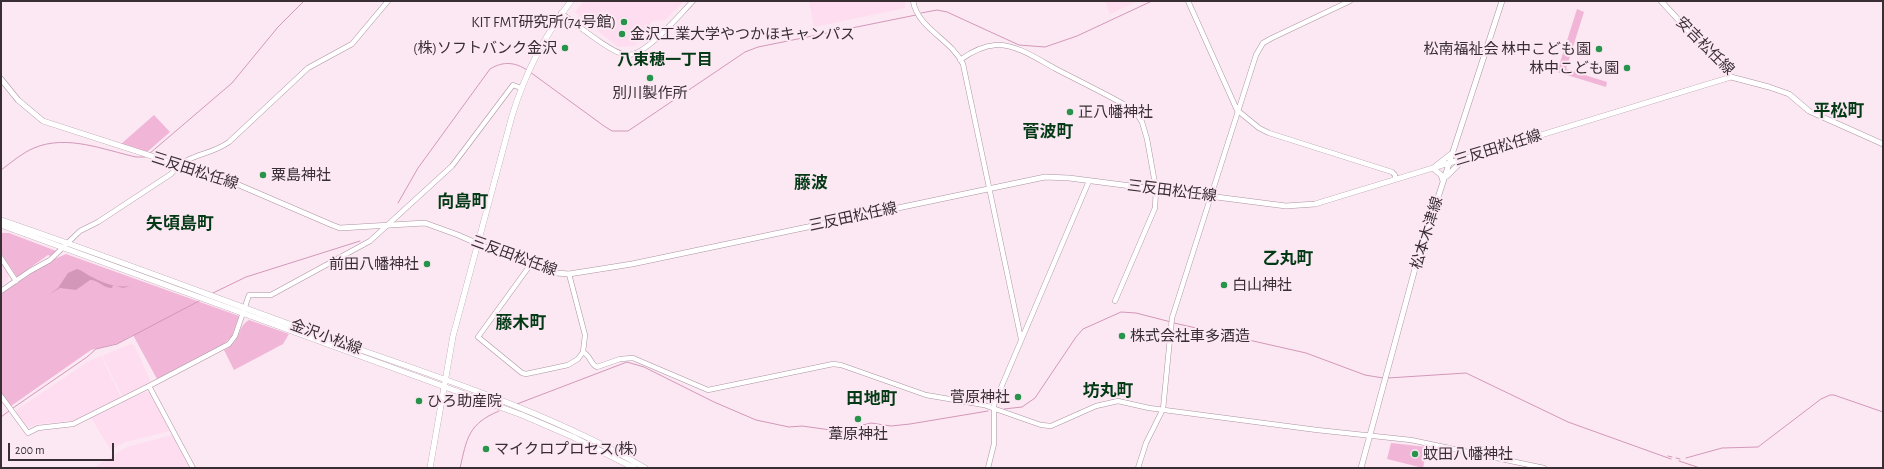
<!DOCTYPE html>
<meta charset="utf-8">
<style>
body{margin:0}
#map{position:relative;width:1884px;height:469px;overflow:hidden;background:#fce8f3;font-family:"Alegreya Sans",sans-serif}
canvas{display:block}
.frame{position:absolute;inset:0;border:2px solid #382e34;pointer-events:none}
.scale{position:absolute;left:8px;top:443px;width:106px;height:18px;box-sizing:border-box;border:2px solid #382e34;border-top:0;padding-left:5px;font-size:12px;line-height:14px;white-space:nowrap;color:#382e34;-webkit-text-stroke:3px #fce8f3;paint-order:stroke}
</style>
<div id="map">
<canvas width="1884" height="469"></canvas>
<div class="frame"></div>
<div class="scale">200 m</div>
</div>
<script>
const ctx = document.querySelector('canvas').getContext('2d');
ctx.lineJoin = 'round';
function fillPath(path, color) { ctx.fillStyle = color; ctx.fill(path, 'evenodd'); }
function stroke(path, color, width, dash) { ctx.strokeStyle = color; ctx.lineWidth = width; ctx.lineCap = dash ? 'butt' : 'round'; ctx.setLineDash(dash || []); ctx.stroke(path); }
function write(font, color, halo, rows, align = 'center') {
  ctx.font = font + ' "Alegreya Sans","Noto Sans JP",sans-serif'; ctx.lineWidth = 4; ctx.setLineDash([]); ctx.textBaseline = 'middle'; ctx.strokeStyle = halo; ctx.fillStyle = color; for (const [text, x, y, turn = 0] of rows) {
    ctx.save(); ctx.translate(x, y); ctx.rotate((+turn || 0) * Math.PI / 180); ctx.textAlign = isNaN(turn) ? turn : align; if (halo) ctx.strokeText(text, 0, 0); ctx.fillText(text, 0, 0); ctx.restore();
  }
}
const built = new Path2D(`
 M584,1h100l-19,19 -13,1 -17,25 -17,1 -43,-35z
 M809,1h96v7l-91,19z
 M1105,1h33l-28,13z
 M1,263l8,11 -2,8 -6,4z
 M131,344l3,1 17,37 -29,14 -20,-40z
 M101,356l20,41 -48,24 -35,3 -11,4 -12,-17 74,-50z
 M145,392h4l21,39 -45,11 -14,8 -20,-32 30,-14 9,16 -9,-17z
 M172,435l18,33h-97l34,-21z`);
const green = new Path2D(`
 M1577,9l7,3 -18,57 41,13 -1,5 -49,-15z
 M154,115l16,17 -23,20 -26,-8z
 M1,233h8l50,19 -8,4 -3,-1 -31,22 -16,-24z
 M66,254l173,62 -7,20 -8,8 -67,35 -24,-44 -14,8 -28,7 -80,56 -10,-13v-99l47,-32z
 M249,320l40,14 -6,10 -49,26 -10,-20c18,-8 12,-23 25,-30z
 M1391,443l36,4 -4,21 -36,-9z`);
const water = new Path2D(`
 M77,269c7,2 11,7 17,9 11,6 27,11 39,7l-10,3 -10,-3 -1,3c-9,0 -13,-8 -22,-8l-14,10 -16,-2 -10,6 8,-6 10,-15z`);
const stream = new Path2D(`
 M921,13l16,-3 10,2 72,33 26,2 32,-11 75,-35
 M530,72l74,54 8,5h16l117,-79 13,-5 158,-32
 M149,154l83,-71 46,-56 26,-26
 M1,170c11,-8 21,-17 33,-22 33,-14 70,2 102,9h9
 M398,203l20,-35 72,-99c13,-8 25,-7 37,1
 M213,293l33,-16 114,-36
 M1174,323l132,30 59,22 18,3
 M1388,378l78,-5 102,49 103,37
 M517,404l110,-42 17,5 70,35 42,18 33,7 13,-1 36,5 33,-8 20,3 19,-2 78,-13
 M13,408l74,-51 9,-8 21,-5 82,-43
 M1004,409l18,-2 13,-9 41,-61 7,-8 38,-17 15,1 35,9
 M1,417l8,-6
 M1668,456l4,1
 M1676,458l4,1
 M1686,458l36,-10 36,-1 63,-48 9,-4h4l49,17
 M1679,461l21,7
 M460,468c7,-30 8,-44 39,-57`);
const tertiary = new Path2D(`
 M913,1c5,28 38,38 50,63l58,275
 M1188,1l49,109 22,18 10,5 123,39 3,3v4
 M561,13c14,10 51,41 66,42 19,1 53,-41 66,-54
 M960,60c11,-8 22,-14 36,-15 21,-1 43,15 60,24 23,12 46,23 69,36l10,6 7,11 5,17 9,50 -1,19 -40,93
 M1,258l15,23
 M531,264l-53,73 44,36 4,1 42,-9 10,-6 5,-7 2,-17 -16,-61
 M1,291l29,-20 20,-11 30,-29 18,-9 73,-48c18,-22 37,-17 58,-32l79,-74 44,-24 36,-43
 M583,352c8,4 7,12 14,15l23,-8 13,-1 75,32 125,-26 8,1 85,30 58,10 57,20 10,1 45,-20 22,-5 31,7 168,22 94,10 133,28
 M1,396l27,37 10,-5 35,-4 76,-38
 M193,468l-44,-82 80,-42 6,-8 14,-41h22l99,-54 82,-75 61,-81 8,3
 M988,468l6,-24v-40l95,-223
 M1138,468l8,-25 17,-34 9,-91 84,-263 7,-12 9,-5 78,-37`);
const secondary = new Path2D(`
 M1661,1l70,76 38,10 20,7 20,17 74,33
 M1,79l17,21 25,21 189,61 100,43 8,3 85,-5 33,12 43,19 55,19 13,1 63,-10 413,-87 24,1 217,28 29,-2 416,-127
 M1447,176l17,-17
 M1443,181l-2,-6 -8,-7 18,-14
 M1361,468l55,-203 86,-264`);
const primary = new Path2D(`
 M1,220c115,39 228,83 343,124 102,36 207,69 301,124
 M1,225l521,190 51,22 61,31
 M430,468l23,-132 59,-220c13,-43 32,-80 59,-115`);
const markers = [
 [624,22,4,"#28934a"],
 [622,34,4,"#28934a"],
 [565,48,4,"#28934a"],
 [1599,49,4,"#28934a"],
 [1627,68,4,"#28934a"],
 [650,78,4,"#28934a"],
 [1070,112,4,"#28934a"],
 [263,175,4,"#28934a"],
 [427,264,4,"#28934a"],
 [1224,285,4,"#28934a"],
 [1122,336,4,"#28934a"],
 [1018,397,4,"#28934a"],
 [419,401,4,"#28934a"],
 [858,419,4,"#28934a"],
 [486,449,4,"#28934a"],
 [1415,454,4,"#28934a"]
];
const poiNames = [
 ["KIT FMT研究所(74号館)",616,22,"right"],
 ["金沢工業大学やつかほキャンパス",630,34],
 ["(株)ソフトバンク金沢",557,48,"right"],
 ["松南福祉会 林中こども園",1591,49,"right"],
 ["林中こども園",1619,68,"right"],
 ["別川製作所",650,93,"center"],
 ["正八幡神社",1078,112],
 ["粟島神社",271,175],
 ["前田八幡神社",419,264,"right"],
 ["白山神社",1232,285],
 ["株式会社車多酒造",1130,336],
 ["菅原神社",1010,397,"right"],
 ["ひろ助産院",427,401],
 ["葦原神社",858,434,"center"],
 ["マイクロプロセス(株)",494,449],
 ["蚊田八幡神社",1423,454]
];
const streetNames = [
 ["安吉松任線",1705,46,45],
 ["三反田松任線",1498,148,-17],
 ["三反田松任線",195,171,18],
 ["三反田松任線",1172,191,7],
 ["三反田松任線",853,217,-12],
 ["松本木津線",1427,233,-73],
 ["三反田松任線",514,256,20],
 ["金沢小松線",326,337,20]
];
const neighbourhoodNames = [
 ["八束穂一丁目",665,60]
];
const quarterNames = [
 ["平松町",1839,111],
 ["菅波町",1048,132],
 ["藤波",811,183],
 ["向島町",463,202],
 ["矢頃島町",180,224],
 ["乙丸町",1288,259],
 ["藤木町",521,323],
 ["坊丸町",1108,391],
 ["田地町",872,399]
];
fillPath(built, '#fdddef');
fillPath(green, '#f1b5d7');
fillPath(water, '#d297b9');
stroke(stream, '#d297b9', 1);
stroke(tertiary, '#aa94a0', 5.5);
stroke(secondary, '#aa94a0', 6);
stroke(primary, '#aa94a0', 6);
stroke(tertiary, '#fff', 4.5);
stroke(secondary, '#fff', 5);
stroke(primary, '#fff', 5.5);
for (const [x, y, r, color] of markers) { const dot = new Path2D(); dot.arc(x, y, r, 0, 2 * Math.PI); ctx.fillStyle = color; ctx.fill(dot); stroke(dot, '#fce8f3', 1.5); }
write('15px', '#382e34', '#fce8f3', poiNames, 'left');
write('15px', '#382e34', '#fce8f3', streetNames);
write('bold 16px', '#043916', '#fce8f3', neighbourhoodNames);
write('bold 17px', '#043916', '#fce8f3', quarterNames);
</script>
